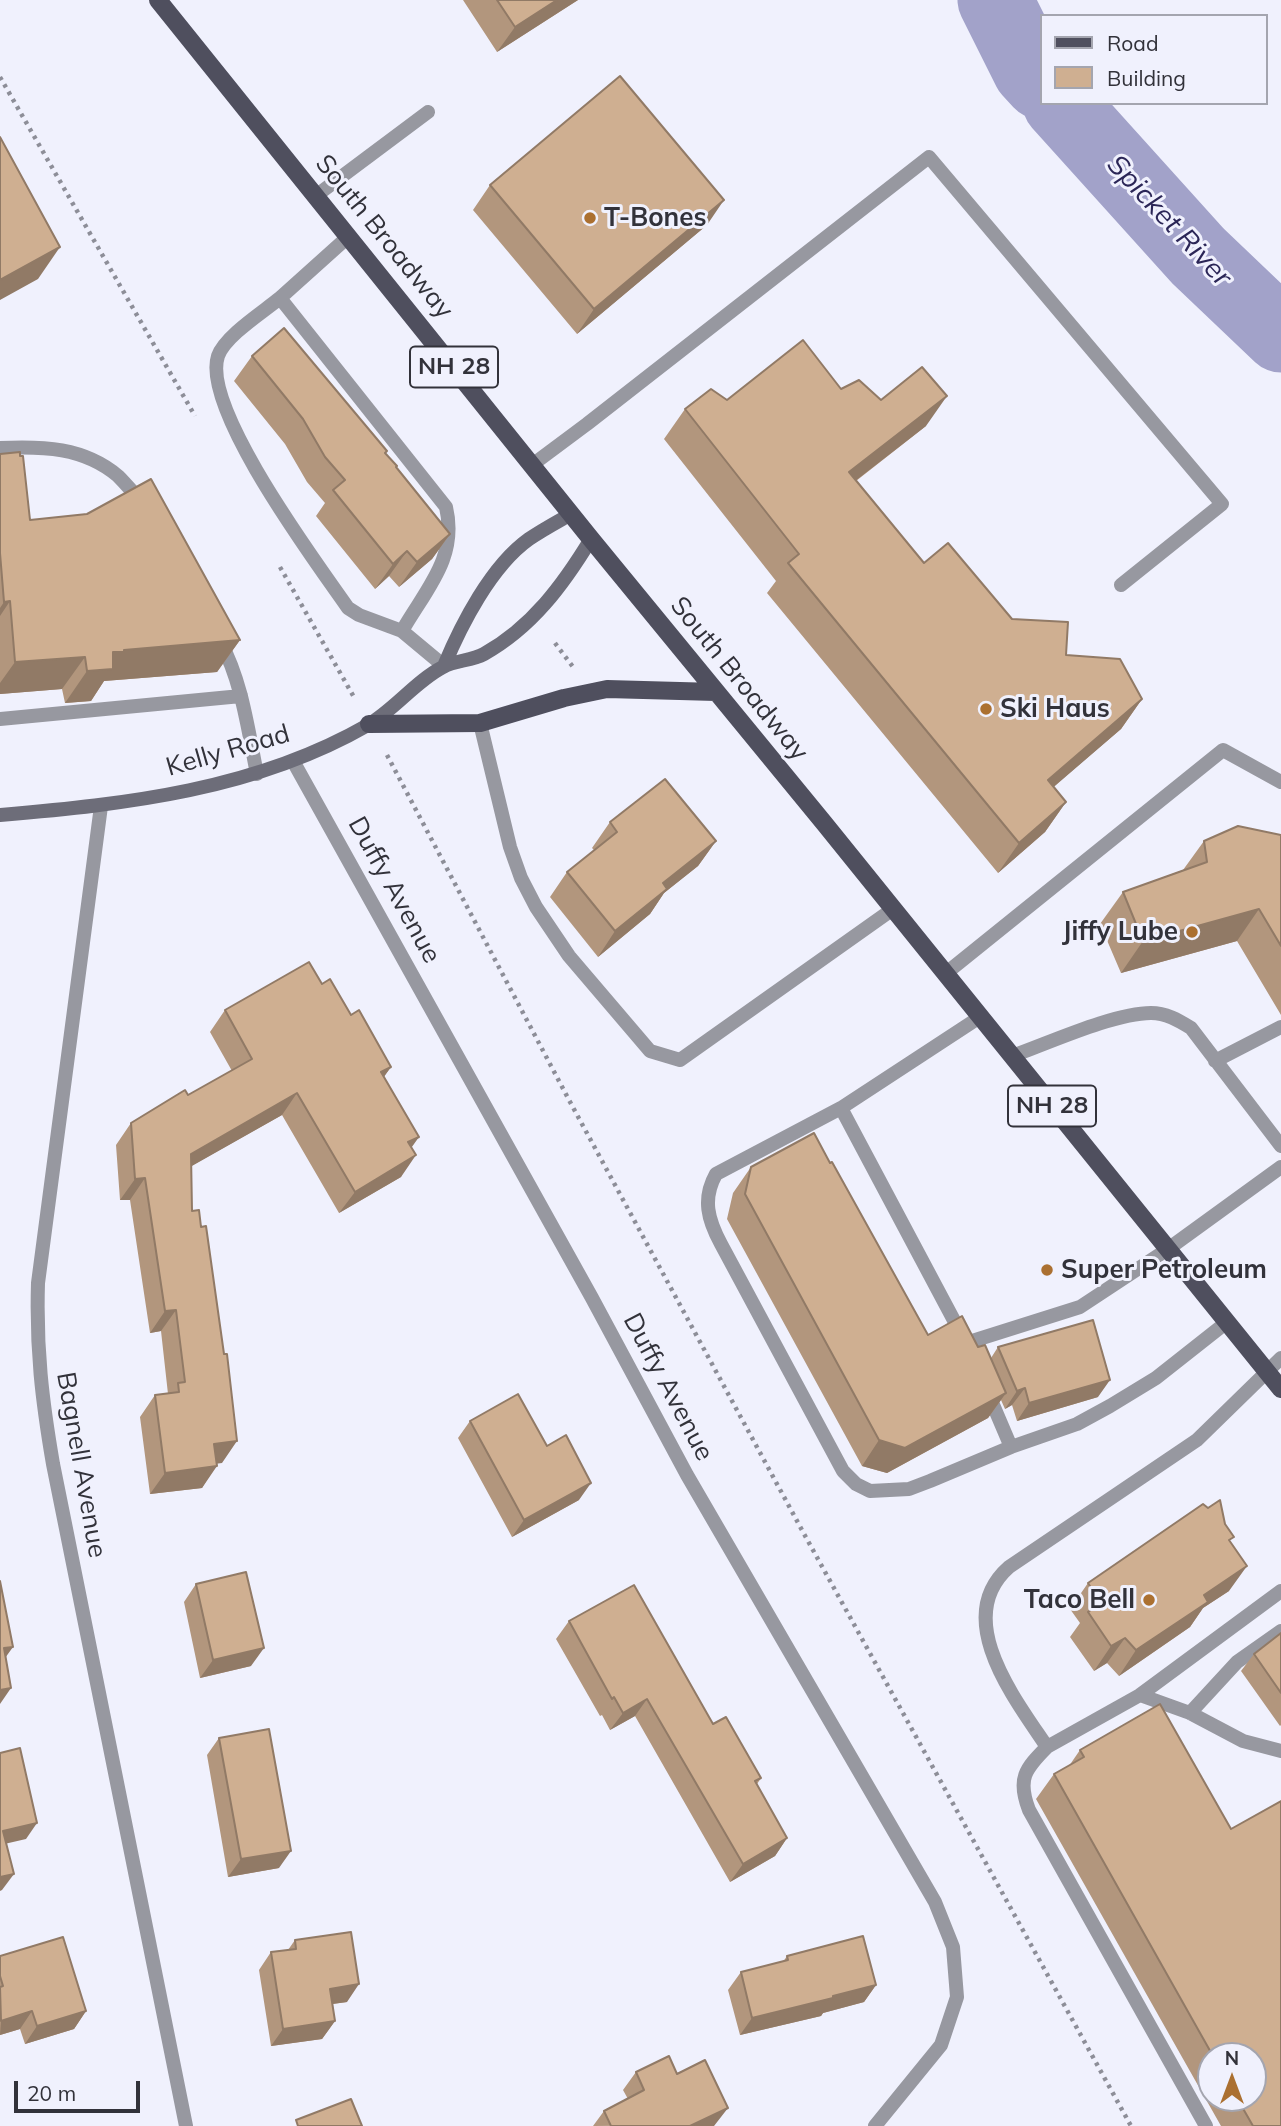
<!DOCTYPE html>
<style>
body{margin:0}
#map{position:relative;width:1281px;height:2126px;overflow:hidden;background:#f0f1fd;font-family:Mulish,sans-serif}
canvas{display:block}
.legend{position:absolute;left:1040px;top:14px;width:228px;height:91px;box-sizing:border-box;background:#f0f1fd;border:2px solid #a4a5af;margin:0;padding:9px 12px;list-style:none;font-size:21px;color:#32323a}
.legend li{display:flex;align-items:center;gap:14px;height:35px}
.legend b{width:35px;border:2px solid #a4a5af}
.north{position:absolute;left:1197px;top:2042px;width:70px;height:70px;box-sizing:border-box;background:#f0f1fd;border:2px solid #a4a5af;border-radius:50%;rotate:0deg;font-size:19px;font-weight:700;line-height:28px;text-align:center;color:#32323a}
.north::after{content:'';display:block;margin:auto;width:24px;height:32px;background:#ab7031;clip-path:polygon(50% 0,100% 100%,50% 72%,0 100%)}
.scale{position:absolute;left:14px;top:2081px;width:126px;height:32px;box-sizing:border-box;border:4px solid #32323a;border-top:0;padding-left:9px;font-size:21px;line-height:24px;white-space:nowrap;color:#32323a;-webkit-text-stroke:5px #f0f1fd;paint-order:stroke}
</style>
<div id="map">
<canvas width="1281" height="2126"></canvas>
<ul class="legend">
<li><b style="height:9px;background:#4f4f5e"></b>Road</li>
<li><b style="height:19px;background:#cfaf91"></b>Building</li>
</ul>
<div class="north">N</div>
<div class="scale">20 m</div>
</div>
<script>
const ctx = document.querySelector('canvas').getContext('2d');
ctx.lineJoin = 'round';
function stroke(path, color, width, dash) { ctx.strokeStyle = color; ctx.lineWidth = width; ctx.lineCap = dash ? 'butt' : 'round'; ctx.setLineDash(dash || []); ctx.stroke(path); }
function fillPath(path, color) { ctx.fillStyle = color; ctx.fill(path, 'evenodd'); }
function write(font, color, halo, rows, align = 'center') {
  ctx.font = font + ' Mulish,sans-serif'; ctx.lineWidth = 6; ctx.setLineDash([]); ctx.textBaseline = 'middle'; ctx.strokeStyle = halo; ctx.fillStyle = color; for (const [text, x, y, turn = 0] of rows) {
    ctx.save(); ctx.translate(x, y); ctx.rotate((+turn || 0) * Math.PI / 180); ctx.textAlign = isNaN(turn) ? turn : align; if (halo) ctx.strokeText(text, 0, 0); ctx.fillText(text, 0, 0); ctx.restore();
  }
}
const river = new Path2D(`
 M995,0l35,70 11,12
 M1060,103l138,153 83,79`);
const path = new Path2D(`
 M0,77l195,339
 M280,567l75,132
 M555,643l18,24
 M387,755l182,345 234,432 328,594`);
const lane = new Path2D(`
 M317,195l111,-83
 M280,298l69,-62
 M0,448c42,-2 84,-1 118,28 9,9 17,19 26,28
 M532,465l55,-41 342,-267 293,347 -101,81
 M402,631c24,-42 56,-73 44,-124l-166,-209c-17,14 -55,38 -62,58 -17,52 98,206 130,252l11,7 43,16 42,35
 M220,641c22,40 28,89 37,133
 M0,719l241,-23
 M480,723l30,124 11,31 15,29 33,49 81,95 30,9 213,-151
 M945,974l278,-224 58,32
 M980,1017l-139,91 125,235 114,-36 88,-58 113,-82
 M1012,1056c37,-13 102,-43 139,-43 15,0 27,7 40,15l90,118
 M1215,1061l66,-34
 M841,1108l-125,66c-14,25 -8,46 5,70l122,227 13,13 14,7 39,-2 21,-8 81,-34 66,-23 33,-18 46,-28 71,-56
 M1281,1358l-84,82 -188,127c-58,51 6,132 38,180l93,-52 50,18 53,28 38,10
 M988,1393l23,54
 M1140,1695l141,-104
 M1190,1713l47,-51 44,-31
 M1047,1747c-22,22 -30,32 -18,63l177,316`);
const street = new Path2D(`
 M293,761l299,537 95,177 248,427 18,45 4,50 -16,48 -66,81
 M101,806l-63,477c-2,66 4,117 15,181l133,662`);
const secondary = new Path2D(`
 M444,666c17,-41 47,-100 85,-127 13,-9 28,-17 42,-25
 M0,815c127,-11 255,-25 368,-90 27,-16 48,-44 75,-58 13,-7 28,-6 41,-13 48,-27 79,-69 107,-115`);
const primary = new Path2D(`
 M158,0l433,539 233,284 457,566
 M369,724l111,-1 84,-25 43,-9 109,3`);
const wall = new Path2D(`
 M463,0h115l-81,52z
 M490,185l217,40 -130,109 -104,-124z
 M252,356l134,97 10,15 54,66 -18,25 -33,28 -10,-11 -14,13 -59,-73 9,-13 -18,-21 -22,-38 -51,-63z
 M841,389l40,11 45,26 -70,55 68,82 88,56 54,36 76,44 -21,30 -68,58 13,15 -21,30 -47,41 -231,-280 9,-12 -112,-142 21,-30z
 M0,454l30,66 210,120 -23,32 -113,9 -13,20 -26,2 -3,-14 -62,5z
 M610,822l106,19 -18,25 -34,27 -14,21 -52,43 -48,-60 17,-25 27,-22 -2,-2z
 M1281,835v180l-44,-74 -116,32 -21,-49 23,-32 60,-22 21,-29z
 M322,984l29,31 40,52 -7,9 27,71 -10,30 -62,36 -57,-98 -91,51 1,45 30,252h-5l-15,25 -52,6 -10,-77 15,-22 13,-1 -7,-63 -11,2 -20,-133h-10l-4,-55 15,-22 57,-28 44,-24 -22,-39 15,-22z
 M751,1167l177,168 50,12 13,11 7,-11 100,50 -81,24 -5,-16 -7,4 -4,-9 -13,18 -101,55 -25,-7 -135,-247 6,-26z
 M470,1421l77,25 32,54 -67,37 -54,-99z
 M1225,1524l5,18 -1,49 -26,17 -13,19 -71,49 -12,-13 -13,8 -24,-34 10,-14 -10,-14 18,-26z
 M196,1584l55,82 -51,12 -16,-76z
 M569,1621l144,103 48,54 -4,6 30,54 -12,18 -45,26 -95,-166 -25,14 -8,-15 -2,1 -44,-77z
 M1281,1633v92l-1,1 -39,-55 13,-17z
 M219,1738l60,130 -51,9 -21,-122z
 M1080,1750l151,79 50,297h-60l-185,-327 18,-25 15,-8zM1211,2056h42v42h-42z
 M295,1940l52,62 -15,2 3,17 -13,18 -51,7 -12,-76 12,-18 17,-2z
 M0,1956l86,55 -12,18 -49,15 -5,-15 -20,6z
 M787,1956l89,29 -12,17 -41,11 -2,3 -81,19 -12,-45 13,-18 42,-10z
 M636,2072l41,2 38,51 -122,1 11,-15 24,-12 -5,-9z`);
const shadedWall = new Path2D(`
 M557,0h21l-81,52 18,-25z
 M724,200l-17,25 -130,109 17,-25z
 M60,247l-22,32 -38,21v-20z
 M947,396l-21,30 -98,76 21,-30z
 M450,534l-18,25 -33,28 18,-25z
 M407,551l-18,25 -14,13 18,-25z
 M10,601l-10,15v-8l4,-6z
 M240,640l-23,32 -113,9 -13,20 -26,2 22,-32 26,-19 11,-2z
 M85,657l-23,32 -62,5v-11l15,-21z
 M1142,699l-21,30 -94,81 21,-30z
 M1066,802l-21,30 -47,41 21,-30z
 M716,841l-18,25 -34,27 -14,21 -52,43 17,-26 48,-48z
 M1259,909l-22,32 -116,32 22,-32z
 M391,1067l-15,21 5,-16z
 M297,1093l-15,22 -106,60 15,-21z
 M419,1137l-15,21 4,-16z
 M416,1155l-15,22 -62,36 16,-21z
 M145,1178l-15,22h-10l15,-21z
 M176,1310l-15,21 -11,2 15,-22z
 M1110,1380l-12,17 -81,24 12,-18z
 M1025,1388l-13,17 -7,4 12,-18z
 M1006,1393l-18,25 -101,55 -25,-7 17,-26z
 M237,1441l-15,22 -23,3 15,-22z
 M217,1466l-15,22 -52,6 15,-21z
 M591,1483l-12,17 -67,37 12,-17z
 M1247,1566l-18,25 -26,17 -13,19 -71,49 17,-26 68,-55z
 M1125,1638l-18,25 -13,8 17,-25z
 M13,1647l-13,18 4,-17z
 M264,1648l-13,18 -51,12 13,-18z
 M11,1688l-11,16v-14z
 M647,1699l-12,17 -25,14 13,-17z
 M37,1823l-11,16 -26,6 3,-14z
 M787,1838l-12,18 -45,26 13,-18z
 M291,1851l-12,17 -51,9 13,-18z
 M14,1874l-12,16 -2,1v-14z
 M359,1984l-12,18 -29,4 12,-17z
 M876,1985l-12,17 -41,11 -2,3 -81,19 12,-17z
 M32,2011l-12,18 -20,6 1,-14z
 M86,2011l-12,18 -49,15 12,-18z
 M335,2021l-13,18 -51,7 12,-17z
 M728,2108l-14,18h-24z`);
const building = new Path2D(`
 M497,0h60l-42,27z
 M620,76l104,124 -130,109 -104,-124z
 M0,137l60,110 -60,33z
 M284,328l103,123 -2,2 12,13 -1,1 54,67 -33,28 -10,-11 -14,13 -60,-74 12,-10 -20,-23 -22,-38 -51,-63z
 M803,340l38,49 18,-9 22,20 41,-33 25,29 -98,76 75,91 24,-20 64,76 56,3 -2,33 54,4 22,40 -94,81 18,22 -47,41 -231,-280 11,-9 -114,-145 26,-20 16,11z
 M20,452v4h3l7,64 57,-6 64,-35 89,161 -116,10v2h-11v17l-26,2 -2,-14 -70,5 -5,-61 -6,1 -4,-49v-99z
 M665,779l51,62 -53,42 4,6 -52,42 -48,-59 50,-40 -7,-10z
 M1238,826l43,9v111l-22,-37 -116,32 -20,-49 84,-30 -3,-21z
 M309,962l13,22 8,-5 21,36 8,-5 32,57 -10,5 38,65 -11,5 8,13 -61,37 -58,-99 -106,61 1,57 7,-1 2,17 5,-1 18,128h3l10,87 -23,3 3,22 -52,7 -10,-78 24,-3 -1,-9 7,-1 -9,-72 -11,1 -20,-133 -10,1 -4,-56 54,-33 3,5 64,-36 -27,-49z
 M814,1133l16,30 2,-1 96,173 34,-19 16,31 7,-2 21,48 -101,55 -26,-8 -134,-246 6,-27z
 M1093,1320l17,60 -81,23 -4,-15 -8,3 -19,-44z
 M518,1394l29,52 19,-11 25,48 -67,37 -54,-99z
 M1220,1500l5,24 9,13 -5,3 18,26 -43,29 4,7 -72,48 -11,-12 -14,8 -23,-34 13,-9 -13,-20 115,-79 5,4z
 M246,1572l18,76 -51,12 -17,-76z
 M0,1581l13,66 -9,1 7,40 -11,2z
 M634,1585l79,139 13,-7 35,61 -6,3 32,57 -44,26 -96,-165 -24,14 -9,-16 -2,2 -43,-78z
 M1281,1633v60l-27,-39z
 M1160,1704l71,125 50,-28v325h-28l-16,-28h16v-42h-40l-159,-282 30,-17 -4,-7z
 M269,1729l22,122 -50,8 -22,-121z
 M20,1748l17,75 -34,8 11,43 -14,3v-124z
 M351,1932l8,52 -29,5 5,32 -52,8 -12,-77 25,-3 -1,-9z
 M863,1936l13,49 -43,11v2l-81,20 -11,-46 47,-12 -1,-4z
 M63,1937l23,74 -49,15 -5,-15 -31,10 -1,-34 3,-1 -3,-10v-20z
 M669,2056l8,18 28,-14 23,48 -38,18h-79l-7,-15 40,-21 -8,-18z
 M351,2099l11,27h-64l-2,-6z`);
const markers = [
 [590,218,7,"#ab7031"],
 [986,709,7,"#ab7031"],
 [1192,932,7,"#ab7031"],
 [1047,1270,7,"#ab7031"],
 [1149,1600,7,"#ab7031"]
];
const shields = [
 [454,367,88],
 [1052,1106,88]
];
const shieldNames = [
 ["NH 28",454,367],
 ["NH 28",1052,1106]
];
const poiNames = [
 ["T-Bones",604,218],
 ["Ski Haus",1000,709],
 ["Jiffy Lube",1178,932,"right"],
 ["Super Petroleum",1061,1270],
 ["Taco Bell",1135,1600,"right"]
];
const streetNames = [
 ["South Broadway",384,237,51],
 ["South Broadway",739,679,51],
 ["Kelly Road",228,751,-16],
 ["Duffy Avenue",394,890,61],
 ["Duffy Avenue",668,1387,62],
 ["Bagnell Avenue",81,1465,80]
];
const waterNames = [
 ["Spicket River",1169,221,47]
];
stroke(river, '#a2a2c9', 75);
stroke(path, '#8d8e98', 4.5, [3.5, 5]);
stroke(lane, '#9798a0', 14);
stroke(street, '#9798a0', 14);
stroke(secondary, '#6d6d79', 14);
stroke(primary, '#4f4f5e', 18);
fillPath(wall, '#b2967d');
fillPath(shadedWall, '#917a66');
fillPath(building, '#cfaf91');
stroke(building, '#917a66', 2);
for (const [x, y, r, color] of markers) { const dot = new Path2D(); dot.arc(x, y, r, 0, 2 * Math.PI); ctx.fillStyle = color; ctx.fill(dot); stroke(dot, '#f0f1fd', 2.5); }
for (const [x, y, w] of shields) { const box = new Path2D(); box.roundRect(x - w / 2, y - 20.5, w, 41, 5); ctx.fillStyle = '#f0f1fd'; ctx.fill(box); stroke(box, '#32323a', 2); }
write('bold 24px', '#32323a', null, shieldNames);
write('bold 26px', '#32323a', '#f0f1fd', poiNames, 'left');
write('26px', '#32323a', '#f0f1fd', streetNames);
write('italic 28px', '#2b2657', '#f0f1fd', waterNames);
</script>
